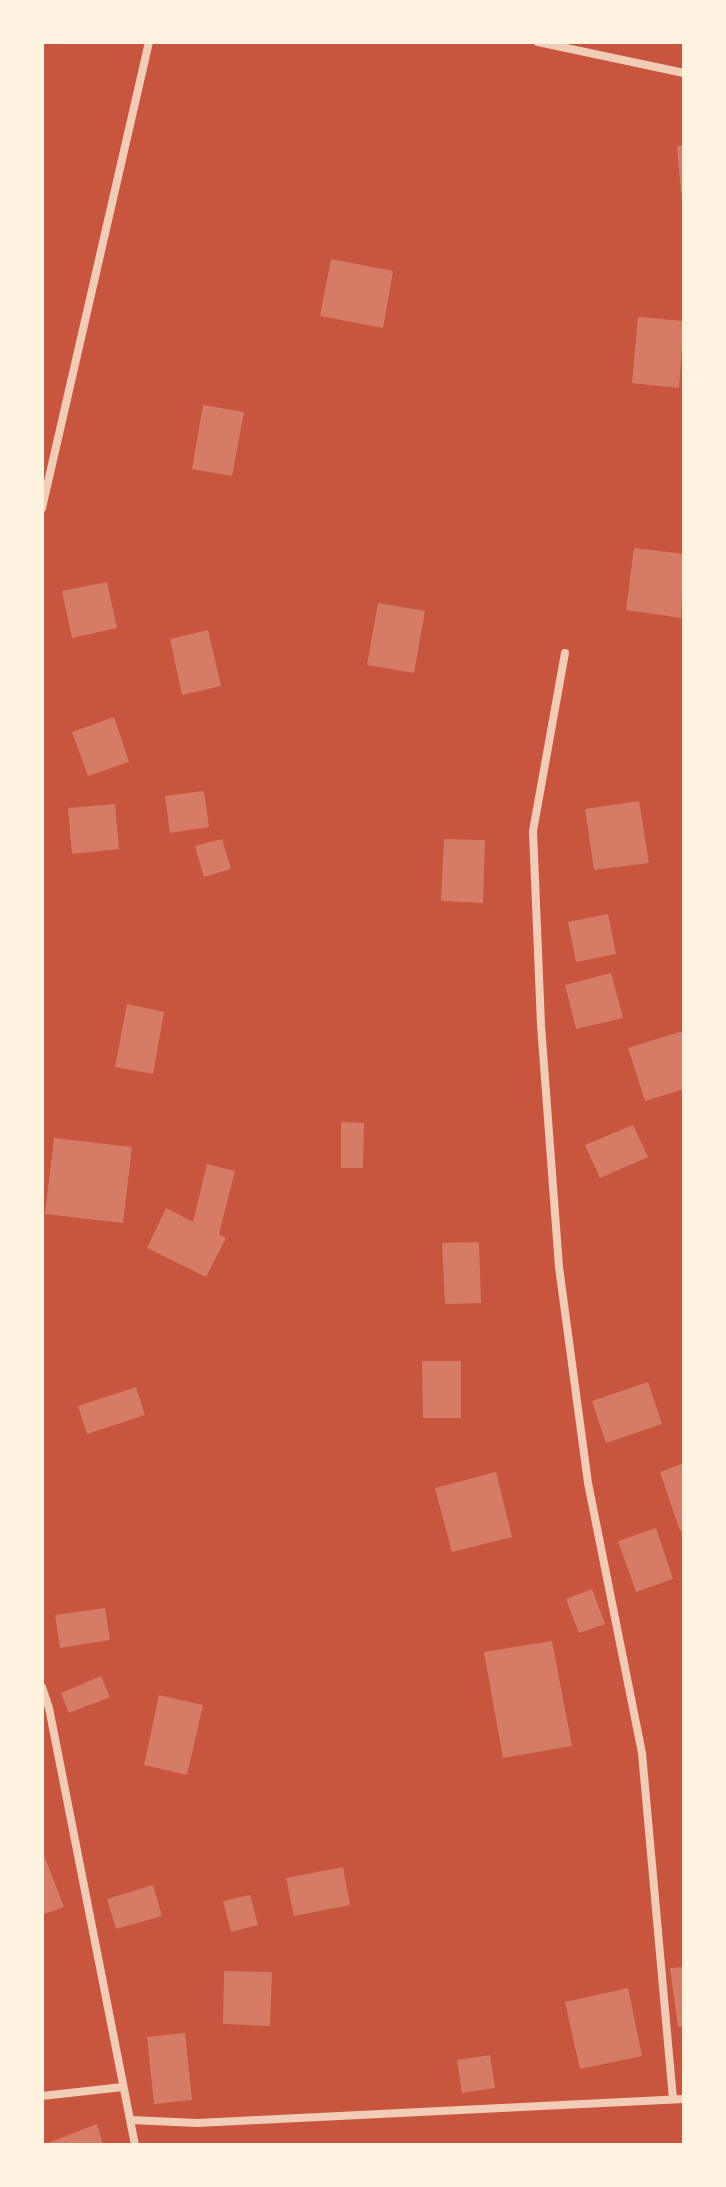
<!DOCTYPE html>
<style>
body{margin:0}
#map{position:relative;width:726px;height:2187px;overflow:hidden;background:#c8553d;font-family:Barlow,sans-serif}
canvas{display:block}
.frame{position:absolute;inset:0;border:44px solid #fff3e0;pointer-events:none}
</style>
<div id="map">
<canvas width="726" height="2187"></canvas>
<div class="frame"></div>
</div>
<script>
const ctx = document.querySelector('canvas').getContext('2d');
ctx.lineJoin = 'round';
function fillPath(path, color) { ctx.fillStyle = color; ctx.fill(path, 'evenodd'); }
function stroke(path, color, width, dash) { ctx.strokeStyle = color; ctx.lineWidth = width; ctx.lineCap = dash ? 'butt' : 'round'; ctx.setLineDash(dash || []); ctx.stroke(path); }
const building = new Path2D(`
 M677,146h7v47h-3z
 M331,259l62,12 -10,57 -63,-12z
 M638,317l46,4 -5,67 -47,-5z
 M203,405l41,7 -12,64 -40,-7z
 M634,548l50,6 -3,64 -55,-8z
 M107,582l10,46 -45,10 -10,-47z
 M378,603l47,8 -11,62 -47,-8z
 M208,630l13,56 -39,9 -12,-56z
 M114,717l15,45 -41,14 -16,-44z
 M204,791l5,36 -39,6 -5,-37z
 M639,801l10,62 -55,7 -9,-61z
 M115,804l4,45 -47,5 -4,-46z
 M222,839l9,30 -27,8 -9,-31z
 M444,839l41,1 -2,63 -42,-2z
 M608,914l8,40 -40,8 -8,-40z
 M611,973l12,45 -47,11 -11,-44z
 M127,1004l37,8 -11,62 -38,-7z
 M683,1031l1,58 -39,12 -17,-53z
 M341,1122l23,1 -1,45h-22z
 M633,1125l15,32 -48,21 -15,-33z
 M54,1138l78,9 -9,76 -78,-9z
 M207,1164l28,7 -16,63 7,4 -20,39 -59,-29 19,-40 27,14z
 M479,1242l2,61 -36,1 -3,-61z
 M422,1361h39v57h-38z
 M648,1382l14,42 -56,19 -14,-42z
 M136,1387l9,28 -58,19 -9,-28z
 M684,1463v67l-4,1 -20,-59z
 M496,1472l16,65 -60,15 -17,-64z
 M656,1528l17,51 -37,13 -18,-51z
 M592,1589l13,35 -26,9 -13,-34z
 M105,1608l5,32 -50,8 -5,-33z
 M552,1641l20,105 -69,12 -19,-106z
 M101,1676l9,21 -41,16 -8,-20z
 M159,1695l44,10 -16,70 -43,-10z
 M42,1850l22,57 -22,8z
 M343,1867l7,38 -56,11 -8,-38z
 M153,1885l9,31 -46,13 -9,-30z
 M250,1895l8,30 -27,7 -8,-31z
 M684,1967v59l-6,1 -8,-59z
 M224,1971l48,1 -2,54 -47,-2z
 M628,1988l14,68 -62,13 -15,-67z
 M185,2033l7,67 -38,4 -7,-67z
 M490,2055l5,33 -33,5 -5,-33z
 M97,2124l6,21h-60z`);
const minor = new Path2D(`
 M538,42l146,31
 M42,508l107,-466
 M565,653l-32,178 8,194 18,242 29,216 54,270 31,346
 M42,1687l7,21 86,437
 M42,2096l81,-9
 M131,2120l66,3 487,-24`);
fillPath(building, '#d67c66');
stroke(minor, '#f1ccb7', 8);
</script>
